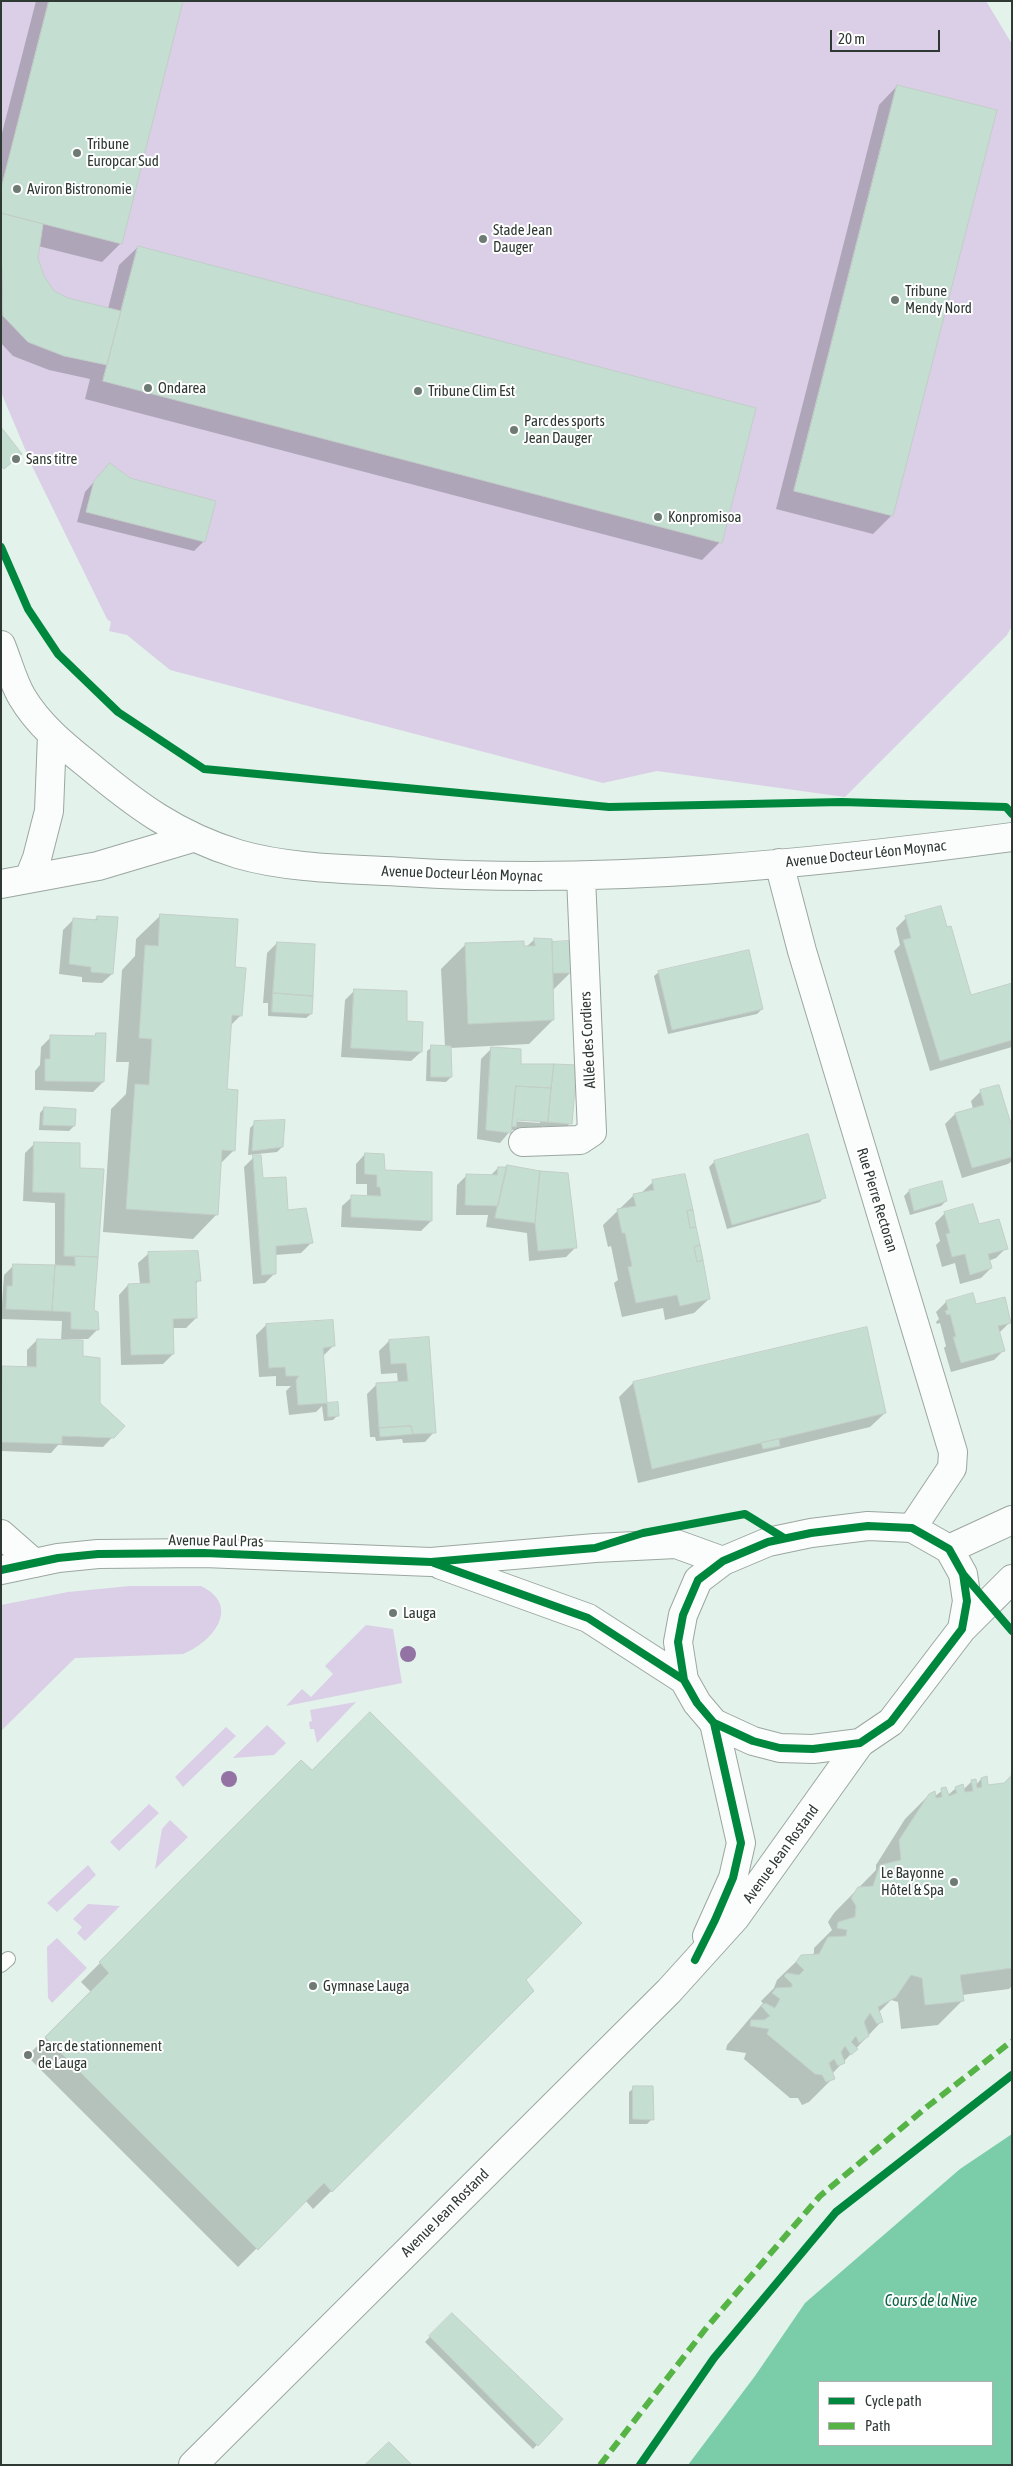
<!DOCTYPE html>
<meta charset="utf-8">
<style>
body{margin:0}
#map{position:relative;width:1013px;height:2466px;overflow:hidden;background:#e3f2ea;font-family:"Asap Condensed",sans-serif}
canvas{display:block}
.frame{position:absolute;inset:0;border:2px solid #2f3934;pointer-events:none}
.legend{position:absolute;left:818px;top:2381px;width:175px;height:65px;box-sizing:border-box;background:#fff;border:1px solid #acb0ae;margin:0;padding:6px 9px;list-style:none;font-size:15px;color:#2f3934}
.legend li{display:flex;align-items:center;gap:10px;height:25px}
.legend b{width:25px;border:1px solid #acb0ae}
.scale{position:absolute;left:830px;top:30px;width:110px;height:22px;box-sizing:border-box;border:2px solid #2f3934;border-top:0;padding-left:6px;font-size:15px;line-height:18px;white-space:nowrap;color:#2f3934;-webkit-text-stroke:4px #fff;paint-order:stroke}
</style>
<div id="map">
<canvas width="1013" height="2466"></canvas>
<div class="frame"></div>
<ul class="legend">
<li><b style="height:6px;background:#00873e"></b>Cycle path</li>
<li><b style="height:6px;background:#56b346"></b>Path</li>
</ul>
<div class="scale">20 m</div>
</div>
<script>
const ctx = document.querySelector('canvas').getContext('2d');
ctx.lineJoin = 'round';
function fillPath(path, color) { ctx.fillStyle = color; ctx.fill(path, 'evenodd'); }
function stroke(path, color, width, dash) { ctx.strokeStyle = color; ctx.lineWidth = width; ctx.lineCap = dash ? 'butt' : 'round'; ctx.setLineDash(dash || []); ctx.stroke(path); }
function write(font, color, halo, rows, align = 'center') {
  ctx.font = font + ' "Asap Condensed",sans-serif'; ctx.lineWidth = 4; ctx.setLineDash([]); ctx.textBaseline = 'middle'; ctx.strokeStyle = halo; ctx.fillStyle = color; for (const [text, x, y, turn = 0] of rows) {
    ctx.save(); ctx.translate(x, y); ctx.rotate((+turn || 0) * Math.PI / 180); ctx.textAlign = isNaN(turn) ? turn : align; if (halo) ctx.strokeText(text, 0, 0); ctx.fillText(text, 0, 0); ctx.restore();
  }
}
const green = new Path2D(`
 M1,1h985l26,43v582l-5,9 -162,162 -188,-26 -54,12 -433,-113 -43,-35 -18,-4 2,-9 -4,-3 -74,-151 -32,-76z
 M130,1586h71c41,20 12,56 -18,68l-108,4 -74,73v-126l67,-13z
 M366,1625l27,4 9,54 -116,23 16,-17 9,8 22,-23 -8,-8z
 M356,1702l-39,41 -3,-14h-4l-1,-7 3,-1 -2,-11z
 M267,1725l19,18 -12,12 -41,3z
 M226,1727l10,9 -53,51 -8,-10z
 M149,1804l10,9 -40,38 -9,-9z
 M170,1820l18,17 -33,32 7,-40z
 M88,1865l8,10 -39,37 -10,-9z
 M88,1904l32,2 -35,35 -8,-8 5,-6 -9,-8z
 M57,1938l30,30 -35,35 -4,-5 -1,-51z`);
const water = new Path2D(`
 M1012,2134v331h-324l67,-89 50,-73 155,-134zM819,2382h173v63h-173z`);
const shadow = new Path2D(`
 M36,1h145l-60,242 -19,19 -64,-16 -2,12 7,19 10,15 15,7 40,10 11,-44 19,-18 582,295 -18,18 -617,-161 5,-20 -41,-9 -36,-14 -12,-13v-206z
 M897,86l-5,429 -19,19 -97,-25 103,-404z
 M101,474l103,67 -10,10 -117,-29 8,-30z
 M161,915l72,53 8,47 -11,11 -4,64 7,61 -13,13 -3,50 -24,25 -90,-7 8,-123 15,-15 3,-32h-13l6,-92 13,-14 1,-17z
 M98,917l14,57 -10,9 -20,-1v-5l-23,-3 4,-44 10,-10 20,1z
 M906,918l64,79 42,-12v62l-82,24 -36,-120 6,-6 -4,-17z
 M535,939l16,5 20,28 -19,19 1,29 -24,24 -79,4 1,29 -5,5 -20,-1 1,-30 5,-4h13l-4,-78 24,-24 61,2z
 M277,943l34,71 -5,4 -38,-2v-13h-5l4,-50z
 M659,972l103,37 -5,5 -89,20 -14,-58z
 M355,990l51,32 15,30 -10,9 -70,-4 4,-57z
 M96,1035l7,47 -10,10 -58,-2v-19l5,-6 1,-18 10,-10 42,1z
 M491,1049l29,16 55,1 -5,57 -4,5 -24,-2 -5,5 -26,-1 -11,13 -23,-4 4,-80zM511,1119l29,1v3l-29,-2z
 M981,1091l31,40v30l-4,3 -46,14 -17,-54 10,-10 18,-5 -2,-8z
 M44,1108l30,18 -5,5 -30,-1 1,-17z
 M255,1123l27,24 -5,5 -29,3 2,-27z
 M807,1135l17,62 -4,5 -93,27 -18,-62 5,-5z
 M35,1143l44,26 14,142 5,18 -10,10h-20v2l14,17 17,45 24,23 -20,21 -45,-2 -7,8 -50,-2v-82l26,-1v-18l10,-10 24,1 1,-20 -61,-2 3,-44 10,-10 41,2v-64l-32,-2 2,-48z
 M365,1154l66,67 -10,10 -80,-4 1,-21 10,-9h15v-13h-11v-20z
 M254,1157l8,22 49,64 -10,10 -26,2v18l-10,10 -12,1 -9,-117z
 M507,1167l60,7 9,73 -10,10 -37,4 -2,-28 -41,-6 2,-12h-32l1,-30 10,-10 23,1 8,-8z
 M653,1182l56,117 -15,14 -29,7 -2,-12 -41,9 -8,-34 4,-3 -7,-34 -3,1 -5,-22 31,-30 6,-1z
 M941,1182l5,19 -5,5 -31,9 -6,-19 5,-5z
 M945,1213l33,13 28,22 -10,10 -8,3 3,7 -10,10 -21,6 -5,-21 -13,4 -6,-22 4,-4 -5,-18z
 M148,1254l51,26 -4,5 1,33 -10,10h-14l1,26 -10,10 -42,1 -2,-70 9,-10 12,-1 -2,-21z
 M946,1302l29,4 35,16 -11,11 5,17 -10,10 -43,12 -7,-24 2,-2 -6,-23 -3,1 -1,-2 3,-3 -3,-7z
 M266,1325l67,21 -10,10 3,48h11l1,11 -5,5 -9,1 -2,-15 -6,6 -27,3 -3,-24 5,-5h-15v-10l-17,1 -3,-42z
 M428,1339l6,93 -9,10 -22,1 -1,-4 -26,2 -1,-4h-5l-3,-43 10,-10 21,-1 -1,-10 -16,1 -2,-23 10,-10z
 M633,1383l252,30 -15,14 -232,56 -19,-86z
 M301,1762l223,218 9,11 -220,218 -8,-9 -67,67 -211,-211 65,-63 -11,-11z
 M1012,1777v209l-3,3 -47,6 1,5 -25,25 -37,4 -3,-27 -7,-2 -13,13 3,9 -49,52 1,4 -24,24 -7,3 -4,-7h-8l-46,-39 2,-6 -20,-3 1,-5 36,-42 -2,-2 13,-13 3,-8 25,-24h9l3,-3v-5l18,-18 -4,-8 6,-9 42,-43v-5l29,-46 24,-24 6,1 11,-8 1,8 9,-8 7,2 8,-8 5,3 5,-6 6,7 17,-2z
 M634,2088l18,31 -5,5h-18v-32z
 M452,2314l110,105 -29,30 -108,-107z`);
const building = new Path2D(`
 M49,1h134l-61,243 -121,-31v-24z
 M897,85l100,25 -104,406 -99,-25z
 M1,213l42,11 -5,34 6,18 10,15 14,7 53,13 -14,54 -43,-9 -36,-14 -25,-26z
 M138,246l618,162 -34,135 -619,-162z
 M1,427l21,27 -18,15 -3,-3z
 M110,463l20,15 86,23 -11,41 -119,-30 8,-31z
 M941,906l6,21 4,-1 20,69 41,-12v57l-72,21 -37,-121 8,-2 -6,-22z
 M160,914l78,5 -3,48 11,1 -4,48 -10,-1 -5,74 11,1 -3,61 -13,-1 -4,65 -92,-6 9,-125 14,1 3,-46 -13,-1 6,-93 13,1z
 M97,916l21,1 -5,57 -22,-2v-5l-22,-3 4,-46 24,2z
 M534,938l18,1 2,81 -86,4 -3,-81 59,-2v5h11z
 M569,941l3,32h-19l-1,-31z
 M277,942l38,2 -2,52 -40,-3z
 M749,950l14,59 -91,21 -14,-59z
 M354,989l53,2v30l16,1 -1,30 -71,-4z
 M273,993l40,3 -1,18 -40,-2z
 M96,1033h10l-2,49 -59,-1v-22h5v-24l45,1z
 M431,1045l20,1 1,31h-21z
 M491,1047l30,2v15h33l-3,24 -35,-2 -5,47 -25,-3z
 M554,1064l23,1 -5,59 -24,-2z
 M999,1085l13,42v30l-40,11 -17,-55 29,-8 -4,-15z
 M516,1086l35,2 -3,34 -31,-2 -1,7 -4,-1z
 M44,1107l32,2 -1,17 -32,-1z
 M285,1120l-2,27 -31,4 2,-30z
 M808,1134l18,64 -94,27 -18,-64z
 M34,1142l46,1v25l24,1 -6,88 -34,-1 1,-63 -32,-1z
 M365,1153l19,1 1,16 47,2v49l-81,-4v-22l30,1 -1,-9h-3v-12l-12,-1z
 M253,1155h8l2,23 23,-1 2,33 18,-2 7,35 -37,3v28l-14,1z
 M507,1165l33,6 -5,52 -40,-5z
 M498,1167h9l-9,39 -33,-1 1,-31 31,1z
 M540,1171l28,2 9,75 -39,3 -3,-28z
 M685,1174l8,36 -6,1 3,17 6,-1 4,18 -6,2 3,15 6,-2 7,39 -30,7 -3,-11 -41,8 -8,-36 4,-1 -7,-33h-3l-5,-24 19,-3 -3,-12 21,-4 -2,-10z
 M942,1181l5,20 -33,10 -5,-21z
 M973,1204l6,20 20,-5 9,30 -20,5 4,14 -22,7 -5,-21 -13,3 -6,-23 4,-1 -6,-21z
 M693,1210l3,17 -6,1 -3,-17z
 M700,1245l3,15 -6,2 -3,-15z
 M198,1251l3,30h-5l1,37 -24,1 1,35 -43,1 -3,-71 22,-1 -2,-31z
 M75,1256l23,1 -4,53 4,2 1,18 -28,-1v-17l-19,-1 3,-46 20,1z
 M13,1264l42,1 -3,46 -46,-2 1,-23h5z
 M973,1293l3,11 29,-7 6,26 -13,3 7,25 -44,12 -8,-26h3l-6,-23 -3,1 -2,-4 3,-1 -2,-9z
 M333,1320l2,26 -12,2 4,55 -29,2 -2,-25 3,-4h-13l-1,-9 -16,1 -3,-44z
 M867,1327l19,86 -234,56 -19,-87z
 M429,1337l7,96 -23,1 -2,-8 -32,2 -3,-45 32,-2 -2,-18 -15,1 -2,-24z
 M37,1339l46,1v16l17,2v45l25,23 -11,12 -52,-2v8l-61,-2 1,-76 34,1z
 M338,1402l1,14 -11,1 -1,-14z
 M411,1426l2,8 -33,3 -1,-9z
 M779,1439l1,7 -17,3 -2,-6z
 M370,1712l212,211 -56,57 8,11 -202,201 -8,-9 -66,67 -213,-213 64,-64 -10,-11 202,-202 11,10z
 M1012,1775v193l-52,7 4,26 -39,4 -3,-27 -11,-3 -15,22 -18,10 5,15 -6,2 -7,-11 -6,9 5,14 -10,7 -3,-7 -5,6 7,7 -7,6 -6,-9 -4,6 4,11 -7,3 -4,-7 -5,4 6,16 -9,3 -4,-7 -7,-1 -48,-40 2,-5 -19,-3 1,-6h13l6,-4 -9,-10 4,-3 10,5 5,-9 -8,-6 4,-5 16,-1v-3l-8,-8 3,-3 12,2 5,-5 -8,-8 5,-7 18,-1 9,-17 18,-1 1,-6 -10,-2 1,-6 17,-5 1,-11 -5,-8 7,-11 15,-1 7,-21 21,-5 -2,-20 30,-46 6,-3 1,7 6,-1 -1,-9 5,-1 3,9 8,-3 -2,-6 8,-3 2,8 8,-1 -2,-11 5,-1 1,9 5,-1 -1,-9 6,-2 1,9 16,-2z
 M633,2086h20l1,34 -21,-1z
 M452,2313l111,106 -25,27 -109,-110z
 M389,2442l23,23h-47z`);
const lane = new Path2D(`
 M1,1965l7,-6`);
const street = new Path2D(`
 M1,645c7,17 12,37 21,52 16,27 41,48 65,67 49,41 89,71 151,90 51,15 113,15 166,18 203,13 406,-8 608,-35
 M779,863l23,88 151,501 -1,16 -40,60
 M29,878l8,-20 12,-47 3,-76
 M1,884l97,-18 94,-28
 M523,1142l57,-2 12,-8 -11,-255
 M1,1534l33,29
 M707,1936l26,-58 8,-35 -27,-120
 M193,2465l476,-474 66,-73 125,-175`);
const secondary = new Path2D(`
 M868,1526l44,2 37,21 14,25 4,27 -5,28 -71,93 -31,21 -47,6 -33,-1 -27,-7 -39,-18 -17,-20 -13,-23 -6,-38 5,-27 15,-35 25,-19 45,-19 43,-9z
 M949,1549l63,-29
 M441,1565l147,53 96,62
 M1,1570l57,-12 40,-4 106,-1 227,9 164,-14 81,-4 47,17
 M962,1629l50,-50`);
const quiet = new Path2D(`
 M600,2465l107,-138 113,-131 108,-90 84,-65`);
const cycleway = new Path2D(`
 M1,547l27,62 30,45 60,58 86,57 405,38 233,-5 164,5 6,7
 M868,1526l44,2 37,21 14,25 4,27 -5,28 -71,93 -31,21 -47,6 -33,-1 -27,-7 -39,-18 -17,-20 -13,-23 -6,-38 5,-27 15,-35 25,-19 45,-19 43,-9z
 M434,1563l154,55 96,62
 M1,1570l57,-12 40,-4 106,-1 227,9 164,-14 48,-15 102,-19 39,24
 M963,1574l49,57
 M695,1960l20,-40 18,-42 8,-35 -27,-120
 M640,2465l74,-107 122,-146 176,-137`);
const trees = [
 [408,1654],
 [229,1779]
];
const markers = [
 [77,153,5,"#6e7a74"],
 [17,189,5,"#6e7a74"],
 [483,239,5,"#6e7a74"],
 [895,300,5,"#6e7a74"],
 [148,388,5,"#6e7a74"],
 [418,391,5,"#6e7a74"],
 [514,430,5,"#6e7a74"],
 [16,459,5,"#6e7a74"],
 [658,517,5,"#6e7a74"],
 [393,1613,5,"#6e7a74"],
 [954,1882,5,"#6e7a74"],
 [313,1986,5,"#6e7a74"],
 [28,2055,5,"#6e7a74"]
];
const poiNames = [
 ["Tribune",87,144],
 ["Europcar Sud",87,161],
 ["Aviron Bistronomie",27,189],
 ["Stade Jean",493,230],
 ["Dauger",493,247],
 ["Tribune",905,291],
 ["Mendy Nord",905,308],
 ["Ondarea",158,388],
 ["Tribune Clim Est",428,391],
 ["Parc des sports",524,421],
 ["Jean Dauger",524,438],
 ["Sans titre",26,459],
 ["Konpromisoa",668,517],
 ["Lauga",403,1613],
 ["Le Bayonne",944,1873,"right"],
 ["Hôtel & Spa",944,1890,"right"],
 ["Gymnase Lauga",323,1986],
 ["Parc de stationnement",38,2046],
 ["de Lauga",38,2063]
];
const streetNames = [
 ["Avenue Docteur Léon Moynac",866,854,-6],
 ["Avenue Docteur Léon Moynac",462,874,2],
 ["Allée des Cordiers",588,1040,-93],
 ["Rue Pierre Rectoran",877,1200,73],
 ["Avenue Paul Pras",216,1541,1],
 ["Avenue Jean Rostand",781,1854,-54],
 ["Avenue Jean Rostand",445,2213,-45]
];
const waterNames = [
 ["Cours de la Nive",931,2301]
];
fillPath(green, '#dacfe6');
fillPath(water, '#7bcda9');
fillPath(shadow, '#0003');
fillPath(building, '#c4dfd2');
stroke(building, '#c3cec8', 1);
stroke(lane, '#9ba7a0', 16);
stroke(street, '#9ba7a0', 30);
stroke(secondary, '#9ba7a0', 30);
stroke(lane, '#fbfdfc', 14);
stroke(street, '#fbfdfc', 28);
stroke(secondary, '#fbfdfc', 28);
stroke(quiet, '#56b346', 6, [12, 6]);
stroke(cycleway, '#00873e', 8);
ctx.fillStyle = '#9372a4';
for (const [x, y] of trees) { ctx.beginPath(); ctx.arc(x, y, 8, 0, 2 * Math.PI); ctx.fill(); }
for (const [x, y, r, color] of markers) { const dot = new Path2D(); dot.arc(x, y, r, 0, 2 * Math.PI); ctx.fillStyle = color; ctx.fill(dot); stroke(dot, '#fff', 2); }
write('15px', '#2f3934', '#fff', poiNames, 'left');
write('15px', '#2f3934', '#fff', streetNames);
write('italic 16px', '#0b6242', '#fff', waterNames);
</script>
